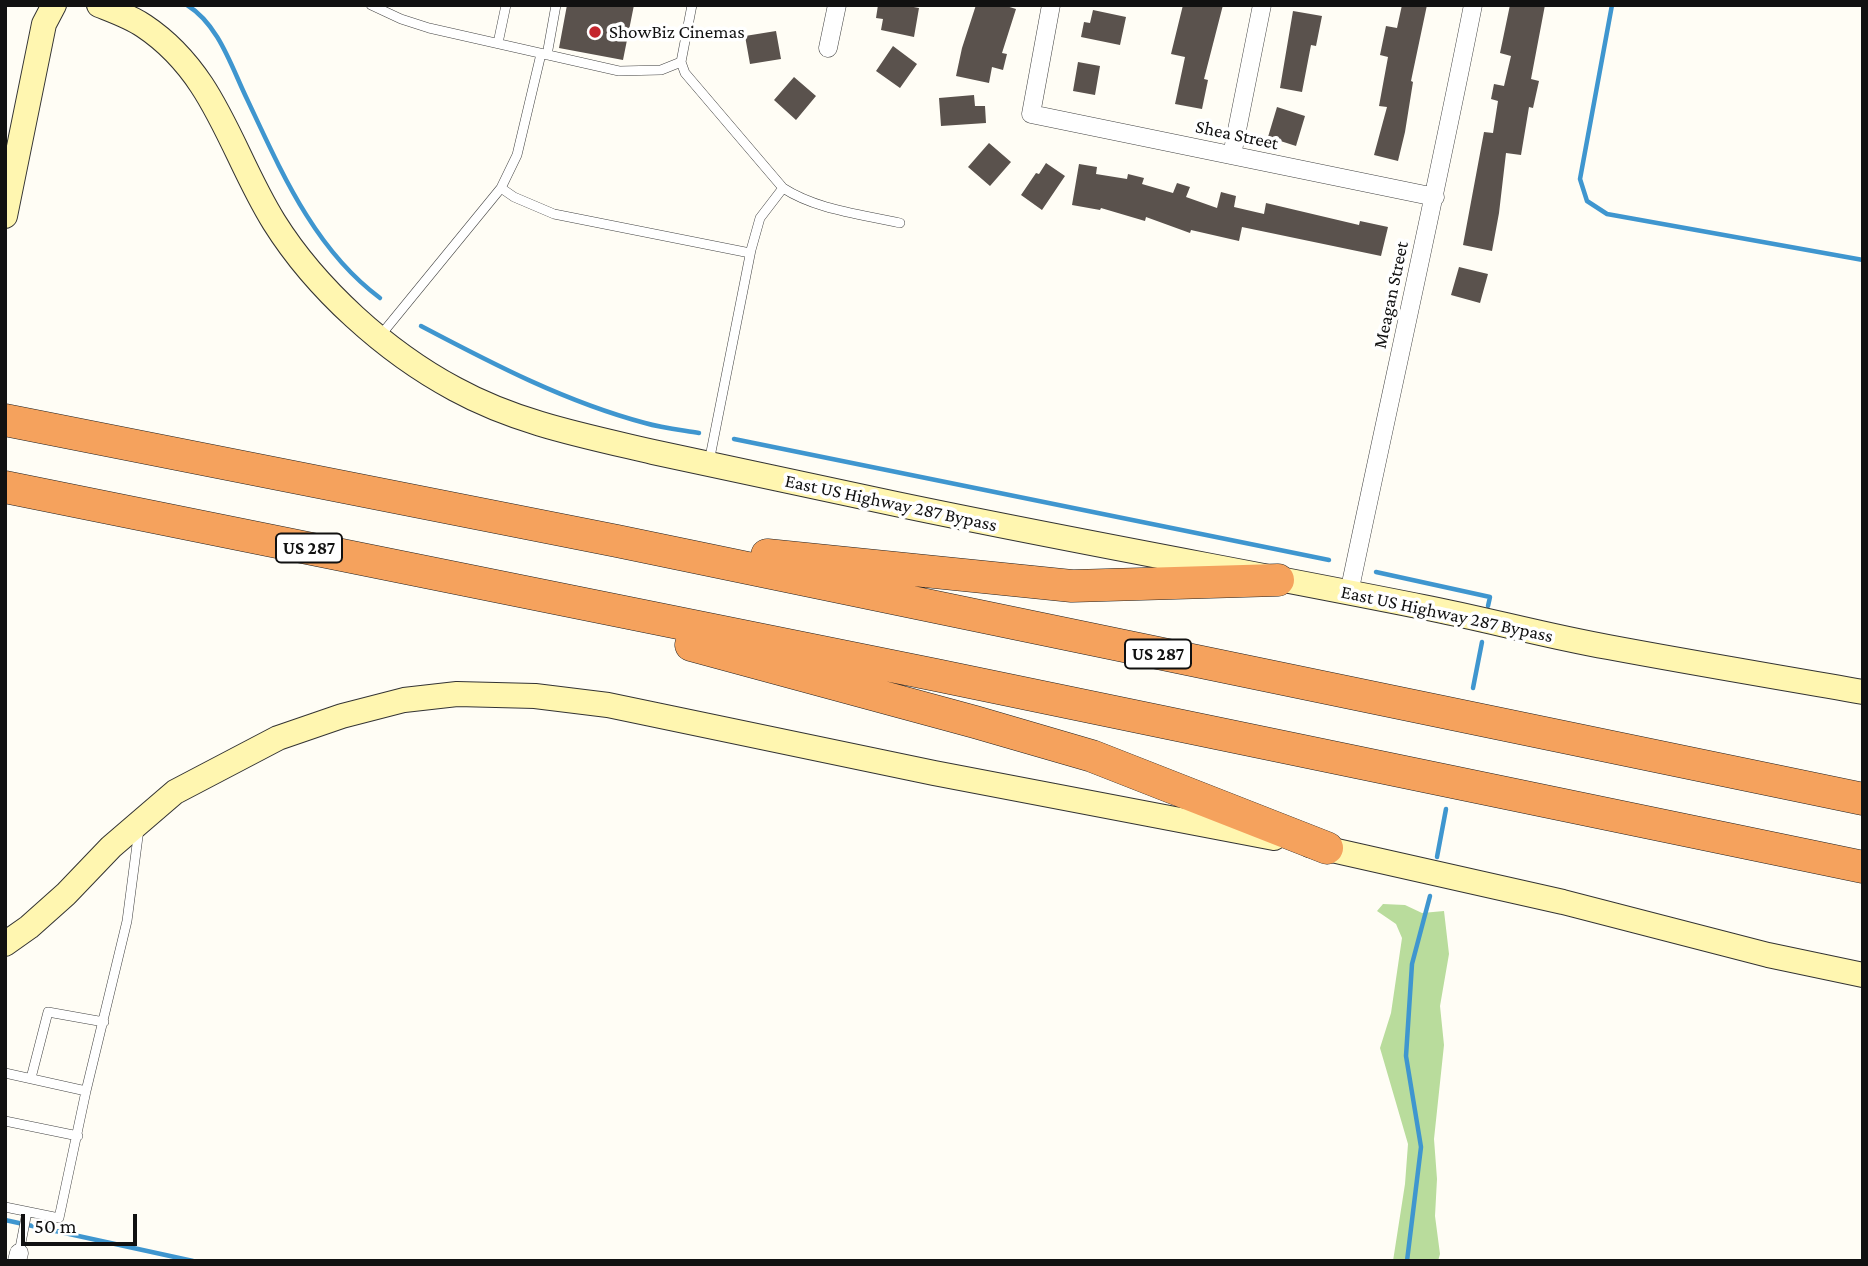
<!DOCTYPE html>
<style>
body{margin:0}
#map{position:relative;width:1868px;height:1266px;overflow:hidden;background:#fffdf5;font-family:"Crimson Pro",serif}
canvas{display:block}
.frame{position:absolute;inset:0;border:7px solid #111;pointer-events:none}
.scale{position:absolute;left:21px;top:1214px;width:116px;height:32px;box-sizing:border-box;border:4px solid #111;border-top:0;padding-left:9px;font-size:21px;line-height:24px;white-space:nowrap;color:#111;-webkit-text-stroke:5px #fff;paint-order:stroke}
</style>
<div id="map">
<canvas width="1868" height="1266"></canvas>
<div class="frame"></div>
<div class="scale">50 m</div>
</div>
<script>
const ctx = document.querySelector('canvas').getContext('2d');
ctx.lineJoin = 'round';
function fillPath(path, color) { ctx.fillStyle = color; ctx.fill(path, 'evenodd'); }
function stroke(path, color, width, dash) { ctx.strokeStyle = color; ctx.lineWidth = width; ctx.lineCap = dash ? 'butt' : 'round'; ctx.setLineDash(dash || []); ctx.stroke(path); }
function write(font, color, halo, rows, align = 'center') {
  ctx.font = font + ' "Crimson Pro",serif'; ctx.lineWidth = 7; ctx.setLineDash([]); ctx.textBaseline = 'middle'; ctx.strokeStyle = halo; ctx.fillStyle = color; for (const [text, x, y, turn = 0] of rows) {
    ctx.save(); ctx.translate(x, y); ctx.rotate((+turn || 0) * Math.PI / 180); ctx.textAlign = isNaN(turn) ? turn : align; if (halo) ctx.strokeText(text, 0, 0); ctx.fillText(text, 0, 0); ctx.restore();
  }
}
const forest = new Path2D(`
 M1383,904l22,1 17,8 22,-2 5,43 -9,52 4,39 -10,94 3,40 -2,37 5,38 -2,7h-45l12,-77 3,-40 -28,-96 11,-35 11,-75 -6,-14 -19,-13z`);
const stream = new Path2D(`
 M187,5c32,20 44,61 60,94 34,72 67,150 133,199
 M1612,5l-32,174 7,22 20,13 256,46
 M421,326c72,38 145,76 224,97 17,5 36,7 54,10
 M734,439l595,121
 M1376,572l114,25 -2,9
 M1473,688l9,-46
 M1437,857l9,-48
 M5,1220l188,41
 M1407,1261l14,-114 -15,-91 6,-92 18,-68`);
const building = new Path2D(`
 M567,5h67l-11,55 -64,-12z
 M878,5h25l16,3 -5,29 -33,-7 2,-11 -7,-1z
 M976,5h27l13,4 -14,44 5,1 -4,16 -11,-3 -3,16 -33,-7 6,-28z
 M1183,5h40l-19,74 4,1 -6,29 -27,-5 10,-47 -14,-3z
 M1402,5h25l-16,76 2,1 -8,50 -7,29 -24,-6 13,-48 -8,-1 9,-49 -8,-2 6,-29 11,2z
 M1510,5h35l-14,74 8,2 -6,27 -4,-1 -8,48 -15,-2 -7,60 -7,38 -29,-6 21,-113 9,1 5,-32 -7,-2 3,-15 10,2 7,-30 -11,-3z
 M1093,10l33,7 -6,28 -39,-8 3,-15 6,1z
 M1293,11l29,5 -6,30 -5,-1 -9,47 -22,-4z
 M776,31l5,28 -31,5 -5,-28z
 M893,46l24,18 -17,24 -24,-17z
 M1078,62l22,4 -5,29 -22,-4z
 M794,77l22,19 -20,24 -22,-20z
 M974,95l1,11h10l1,17 -45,3 -2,-28z
 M1277,107l28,9 -9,30 -28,-9z
 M989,143l22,19 -21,24 -22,-19z
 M1046,163l19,13 -23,34 -21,-15 15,-22 3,1z
 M1079,164l18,3 -1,7 31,5 1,-5 16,4 -2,6 31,9 4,-10 13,4 -4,10 31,11 4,-16 15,4 -2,11 30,7 2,-11 93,22 1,-4 28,6 -7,29 -139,-29 -3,14 -48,-11 -1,3 -44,-16 -1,4 -44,-13 -1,2 -28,-5z
 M1459,267l29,7 -8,29 -29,-8z`);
const lane = new Path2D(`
 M371,5l30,14 28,9 190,43 42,-1 20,-8
 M692,5l-11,57 4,11 98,115 -23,30 -9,32 -42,212
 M498,43l8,-38
 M547,55l9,-50
 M501,188l13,9 40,17 196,39
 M783,188c34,22 78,26 117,35
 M380,336l121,-148 16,-33 24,-101
 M5,1073l81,18
 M31,1078l17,-66 56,10
 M5,1121l73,15
 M5,1207l54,11 27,-127 41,-170 12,-92
 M19,1253l8,-41`);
const street = new Path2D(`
 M1051,5l-20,109 404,83
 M828,48l9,-43
 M1232,155l30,-150
 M1349,593c41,-196 85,-391 124,-588
 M17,1261l2,-8`);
const secondary = new Path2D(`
 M99,5c15,6 32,12 45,21 72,48 87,127 130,196 42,67 112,130 181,167 62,34 130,47 198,63 81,18 162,35 243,52 176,37 352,68 527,103 62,12 123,29 185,40 85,16 170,30 255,45
 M5,216l39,-192 10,-19
 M1310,845l253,57 205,53 95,20
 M5,944l24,-17 37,-33 45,-47 64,-55 103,-54 64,-22 62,-16 53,-6 78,2 73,9 326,68 340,65`);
const highway = new Path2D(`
 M5,420l612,121 1246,258
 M5,487l931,188 927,192
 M767,555l305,31 206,-6
 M691,645l284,77 117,34 235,92`);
const markers = [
 [595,32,7,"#c4262e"]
];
const shields = [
 [309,548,66],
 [1158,654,66]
];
const shieldNames = [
 ["US 287",309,548],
 ["US 287",1158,654]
];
const poiNames = [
 ["ShowBiz Cinemas",609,32]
];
const streetNames = [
 ["Shea Street",1237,135,12],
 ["Meagan Street",1391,295,-78],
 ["East US Highway 287 Bypass",891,503,12],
 ["East US Highway 287 Bypass",1447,614,12]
];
fillPath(forest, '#b9dc9c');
stroke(stream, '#3f96cf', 4.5);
fillPath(building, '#5a524d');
stroke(lane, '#444', 10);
stroke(street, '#444', 19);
stroke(secondary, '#333', 26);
stroke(highway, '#222', 33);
stroke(lane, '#fff', 9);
stroke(street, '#fff', 18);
stroke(secondary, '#fff6b0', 24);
stroke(highway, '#f5a25d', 32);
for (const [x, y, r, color] of markers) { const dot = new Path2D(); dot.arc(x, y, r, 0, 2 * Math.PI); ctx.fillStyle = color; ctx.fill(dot); stroke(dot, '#fff', 2.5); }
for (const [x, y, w] of shields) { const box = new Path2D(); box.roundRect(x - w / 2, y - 14.5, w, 29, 5); ctx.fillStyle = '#fff'; ctx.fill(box); stroke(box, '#111', 2); }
write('bold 18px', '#111', null, shieldNames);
write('19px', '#111', '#fff', poiNames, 'left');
write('19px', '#111', '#fff', streetNames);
</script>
